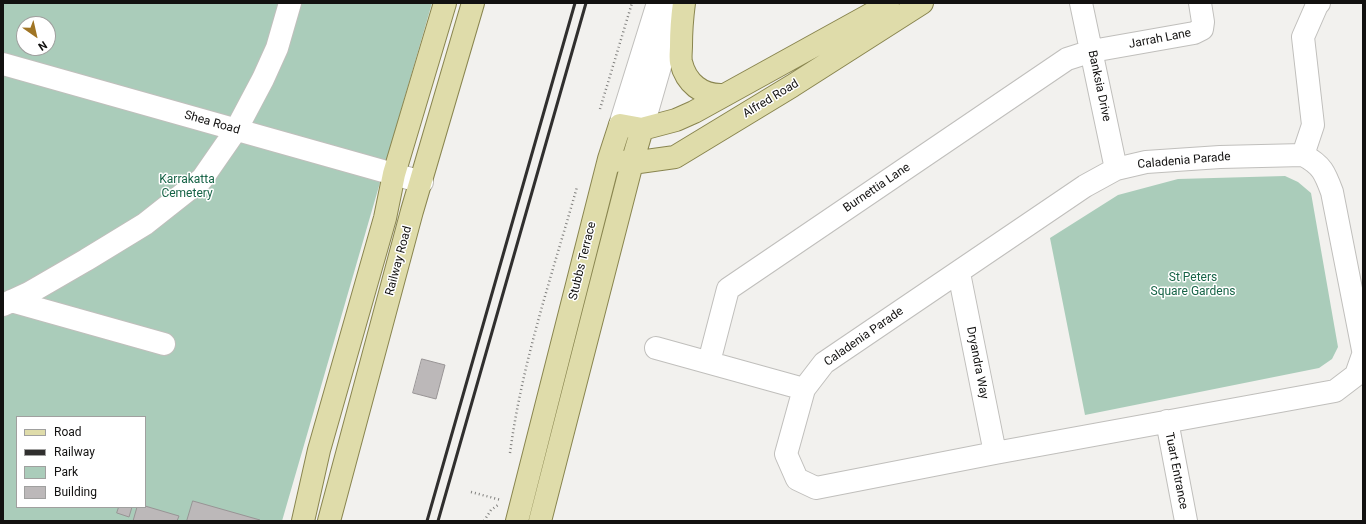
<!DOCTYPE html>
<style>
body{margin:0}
#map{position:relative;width:1366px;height:524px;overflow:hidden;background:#f2f1ee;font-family:Roboto,sans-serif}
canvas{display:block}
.frame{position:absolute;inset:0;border:4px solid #121110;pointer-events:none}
.legend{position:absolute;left:16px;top:416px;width:130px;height:92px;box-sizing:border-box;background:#fff;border:1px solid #a0a09f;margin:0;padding:5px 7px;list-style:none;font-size:12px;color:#121110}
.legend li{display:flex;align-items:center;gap:8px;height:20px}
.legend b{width:20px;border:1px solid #a0a09f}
.north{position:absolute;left:16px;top:16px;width:40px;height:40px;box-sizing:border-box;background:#fff;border:1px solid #a0a09f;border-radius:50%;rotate:146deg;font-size:11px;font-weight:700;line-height:16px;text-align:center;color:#121110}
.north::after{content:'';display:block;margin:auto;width:14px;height:18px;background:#a07525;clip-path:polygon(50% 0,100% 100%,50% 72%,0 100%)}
</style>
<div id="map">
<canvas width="1366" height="524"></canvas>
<div class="frame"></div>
<ul class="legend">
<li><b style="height:5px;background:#dfdcaa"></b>Road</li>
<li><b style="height:5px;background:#302f2e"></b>Railway</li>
<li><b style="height:11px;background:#aaccba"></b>Park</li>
<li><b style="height:11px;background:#bcb8b9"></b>Building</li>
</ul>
<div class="north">N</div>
</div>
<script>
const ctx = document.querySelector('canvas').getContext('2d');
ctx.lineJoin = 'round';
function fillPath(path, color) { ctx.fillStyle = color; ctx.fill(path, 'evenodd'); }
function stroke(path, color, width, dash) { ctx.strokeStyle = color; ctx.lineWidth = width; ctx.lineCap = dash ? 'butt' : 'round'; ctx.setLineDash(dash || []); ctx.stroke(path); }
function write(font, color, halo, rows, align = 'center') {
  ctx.font = font + ' Roboto,sans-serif'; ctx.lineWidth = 3; ctx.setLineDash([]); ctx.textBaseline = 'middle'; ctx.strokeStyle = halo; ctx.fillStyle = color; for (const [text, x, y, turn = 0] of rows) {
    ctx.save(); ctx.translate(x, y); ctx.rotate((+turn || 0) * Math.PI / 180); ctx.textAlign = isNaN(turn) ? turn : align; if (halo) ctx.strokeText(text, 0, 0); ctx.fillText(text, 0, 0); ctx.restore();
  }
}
const green = new Path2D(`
 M3,3h429l-150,518h-279zM24,24h24v24h-24zM17,417h128v90h-128z
 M1285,176l13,6 13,11 27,154 -6,12 -13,9 -234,47 -35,-177 68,-43 60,-16z`);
const building = new Path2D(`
 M422,359l23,6 -9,34 -23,-6z
 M193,501l67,19 -1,1h-72z
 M145,506l34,10 -2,5h-44l4,-14h8z
 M119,507h13l-3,10 -12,-4z`);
const path = new Path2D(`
 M600,109l32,-106
 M510,453c12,-91 42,-178 67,-266
 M471,492l30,8
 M484,521l7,-11 7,-5`);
const minor = new Path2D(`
 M1081,3l35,166
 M3,64l419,118
 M620,125l38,-122
 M642,129l36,-125
 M1303,155l10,-30 -10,-88 14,-32 2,-2
 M959,273l36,180
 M11,301l153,43
 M3,305l26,-12 57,-33 59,-36 57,-45 34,-49 27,-51 14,-31 13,-45
 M656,348l148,41
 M1363,350l-31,-158c-7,-19 -10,-27 -29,-37l-83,2 -74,5 -30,7 -31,17 -261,177 -20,26 -18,65 11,25 19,9 179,-35 340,-62 21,-16 7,-20
 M709,362l19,-73 339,-230 25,-8 102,-18 8,-4 1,-7 -3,-19
 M1167,421l19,100`);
const major = new Path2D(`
 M684,3c-2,15 -3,29 -3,43 0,5 -1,11 0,16 5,21 21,34 42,33
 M620,161l12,2 43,-6 117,-71 130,-83
 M303,521l16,-71 66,-232 9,-44 51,-171
 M329,521l83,-310 61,-208
 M517,521l92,-362 11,-34 22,4 34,-9 18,-8 181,-100 13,-9
 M540,521l92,-358 10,-34`);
const rail = new Path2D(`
 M427,521l148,-518
 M438,521l148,-518`);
const streetNames = [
 ["Jarrah Lane",1160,39,-11],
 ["Banksia Drive",1099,86,78],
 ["Alfred Road",771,99,-31],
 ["Shea Road",212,123,16],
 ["Caladenia Parade",1184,161,-5],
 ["Burnettia Lane",877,188,-34],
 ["Railway Road",399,261,-75],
 ["Stubbs Terrace",583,261,-76],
 ["Caladenia Parade",864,337,-35],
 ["Dryandra Way",977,363,79],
 ["Tuart Entrance",1176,471,79]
];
const parkNames = [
 ["Karrakatta",187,180],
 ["Cemetery",187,194],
 ["St Peters",1193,278],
 ["Square Gardens",1193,292]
];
fillPath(green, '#aaccba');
fillPath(building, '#bcb8b9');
stroke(building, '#989495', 1);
stroke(minor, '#c0bfbc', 24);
stroke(major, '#89854f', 24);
stroke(path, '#81807e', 2.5, [1, 3]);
stroke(minor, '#fff', 22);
stroke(major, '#dfdcaa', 22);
stroke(rail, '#302f2e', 3);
write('12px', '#121110', '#fff', streetNames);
write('12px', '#176447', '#fff', parkNames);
</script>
